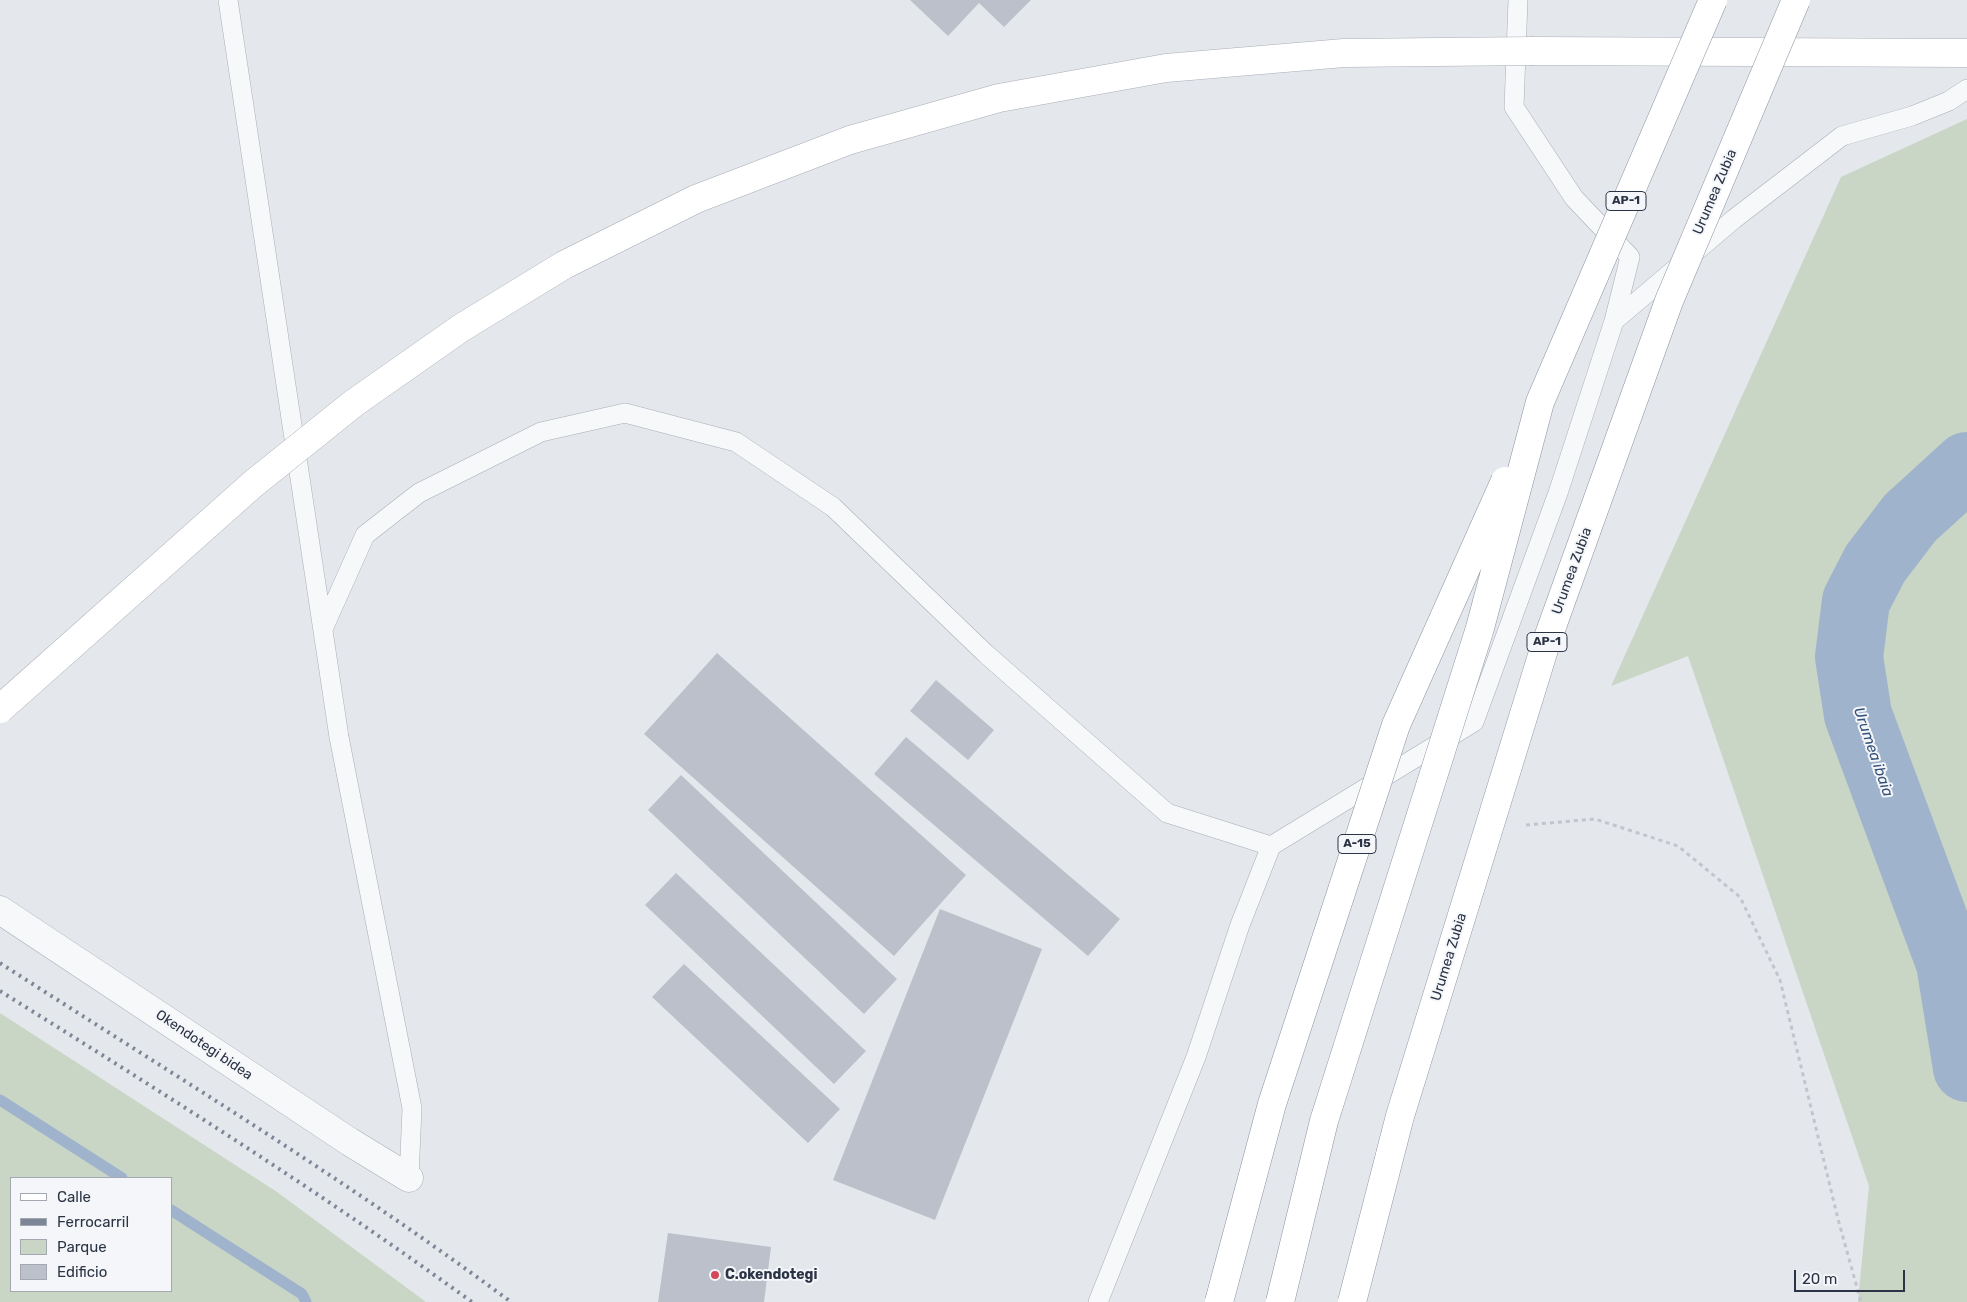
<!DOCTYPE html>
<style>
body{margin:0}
#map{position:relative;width:1967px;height:1302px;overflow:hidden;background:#e4e7ec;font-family:Rubik,sans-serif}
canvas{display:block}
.legend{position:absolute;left:10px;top:1177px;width:162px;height:115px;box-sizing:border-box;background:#f4f6f9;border:1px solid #a4a8b1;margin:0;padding:6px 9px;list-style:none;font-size:15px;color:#2b3445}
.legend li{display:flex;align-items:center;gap:10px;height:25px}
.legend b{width:25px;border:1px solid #a4a8b1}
.scale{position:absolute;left:1794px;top:1270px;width:111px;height:22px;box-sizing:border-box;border:2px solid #2b3445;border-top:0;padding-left:6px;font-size:15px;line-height:18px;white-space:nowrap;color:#2b3445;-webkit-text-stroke:4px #f4f6f9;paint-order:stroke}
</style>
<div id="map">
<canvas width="1967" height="1302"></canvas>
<ul class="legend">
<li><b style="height:6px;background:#fff"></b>Calle</li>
<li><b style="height:6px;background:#7d8696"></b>Ferrocarril</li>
<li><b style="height:14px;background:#c9d6c5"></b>Parque</li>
<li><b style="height:14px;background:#bbc0ca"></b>Edificio</li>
</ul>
<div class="scale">20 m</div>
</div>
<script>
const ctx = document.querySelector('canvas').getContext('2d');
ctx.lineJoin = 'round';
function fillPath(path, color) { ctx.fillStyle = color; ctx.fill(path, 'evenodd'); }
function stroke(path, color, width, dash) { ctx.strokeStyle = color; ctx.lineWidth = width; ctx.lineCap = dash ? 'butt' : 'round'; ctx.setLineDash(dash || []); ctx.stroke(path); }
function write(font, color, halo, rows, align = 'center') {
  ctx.font = font + ' Rubik,sans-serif'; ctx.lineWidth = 4; ctx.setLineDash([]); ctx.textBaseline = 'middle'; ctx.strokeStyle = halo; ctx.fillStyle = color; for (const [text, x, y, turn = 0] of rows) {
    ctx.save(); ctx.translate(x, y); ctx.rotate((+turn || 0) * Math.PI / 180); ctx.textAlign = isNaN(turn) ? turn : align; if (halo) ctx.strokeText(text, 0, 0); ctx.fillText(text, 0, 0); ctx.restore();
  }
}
const green = new Path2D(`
 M1967,119v1183h-109l11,-116 -181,-530 -77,30 230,-509z
 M0,1013l277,179 149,110h-426zM11,1178h160v113h-160z`);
const stream = new Path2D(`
 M0,1100l122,78
 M171,1210l131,84 4,8`);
const river = new Path2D(`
 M1967,466l-57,52 -35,46 -19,37 -7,56 9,58 92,248 17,105`);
const building = new Path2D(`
 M910,0h121l-27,27 -25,-24 -31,33z
 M717,653l249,222 -72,81 -250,-222z
 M936,680l58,50 -26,30 -58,-49z
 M906,737l214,182 -32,37 -214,-182z
 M681,775l216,204 -33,35 -216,-204z
 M676,873l190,178 -32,33 -189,-179z
 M940,909l102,40 -107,271 -102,-40z
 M684,964l156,145 -32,34 -156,-146z
 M668,1233l103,14 -7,55h-106z`);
const path = new Path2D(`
 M1526,825l69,-6 83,27 62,51 40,83 58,239 23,83`);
const lane = new Path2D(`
 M228,0l111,737 73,371 -3,70
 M1518,0l-4,107 60,91 56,59 -16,64
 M323,629l42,-94 54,-42 122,-61 84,-19 111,29 97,65 153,147 181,159 104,33
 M1098,1302l98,-245 44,-132 31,-79 203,-124 84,-229 56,-172 120,-102 108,-83 70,-20 37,-15 18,-12`);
const street = new Path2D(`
 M0,910l350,232 59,36`);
const secondary = new Path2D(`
 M1534,51l433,2`);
const rail = new Path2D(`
 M0,963c172,111 347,217 511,339
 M0,991c160,100 319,200 472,311`);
const secondaryBridge = new Path2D(`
 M0,709l253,-225 101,-81 107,-75 103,-63 132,-66 154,-59 149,-42 167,-30 178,-15 190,-2`);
const highwayBridge = new Path2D(`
 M1219,1302l53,-198 124,-379 109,-244
 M1280,1302l44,-181 156,-493 60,-226 173,-402
 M1352,1302l48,-186 145,-470 124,-345 127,-301`);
const markers = [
 [715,1275,5,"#d1495b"]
];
const shields = [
 [1626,201,40],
 [1547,642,40],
 [1357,844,38]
];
const shieldNames = [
 ["AP-1",1626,201],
 ["AP-1",1547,642],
 ["A-15",1357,844]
];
const streetNames = [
 ["Urumea Zubia",1715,192,-67],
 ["Urumea Zubia",1572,571,-70],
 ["Urumea Zubia",1449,957,-73],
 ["Okendotegi bidea",204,1045,34]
];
const poiNames = [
 ["C.okendotegi",725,1275]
];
const waterNames = [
 ["Urumea ibaia",1873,752,71]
];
fillPath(green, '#c9d6c5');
stroke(stream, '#9fb4cc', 11);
stroke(river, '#9fb4cc', 68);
fillPath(building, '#bbc0ca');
stroke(lane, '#a9aeb7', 20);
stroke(street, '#a9aeb7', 29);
stroke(secondary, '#a9aeb7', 29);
stroke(path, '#c2c5cb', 3, [4, 4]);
stroke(lane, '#f7f8fa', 19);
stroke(street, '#f7f8fa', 28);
stroke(secondary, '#fff', 28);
stroke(rail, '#7d8696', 4, [2.5, 5]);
stroke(secondaryBridge, '#a9aeb7', 29, []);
stroke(highwayBridge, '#8b94a3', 29, []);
stroke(secondaryBridge, '#fff', 28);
stroke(highwayBridge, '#fff', 28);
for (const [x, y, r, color] of markers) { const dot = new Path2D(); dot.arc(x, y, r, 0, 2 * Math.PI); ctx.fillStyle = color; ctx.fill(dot); stroke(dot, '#f4f6f9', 2); }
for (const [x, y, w] of shields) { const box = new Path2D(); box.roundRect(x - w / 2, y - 9.5, w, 19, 4); ctx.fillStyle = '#f4f6f9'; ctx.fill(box); stroke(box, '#2b3445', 1); }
write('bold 12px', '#2b3445', null, shieldNames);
write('14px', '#2b3445', '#f4f6f9', streetNames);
write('bold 14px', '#2b3445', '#f4f6f9', poiNames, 'left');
write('italic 15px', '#34527a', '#f4f6f9', waterNames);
</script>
